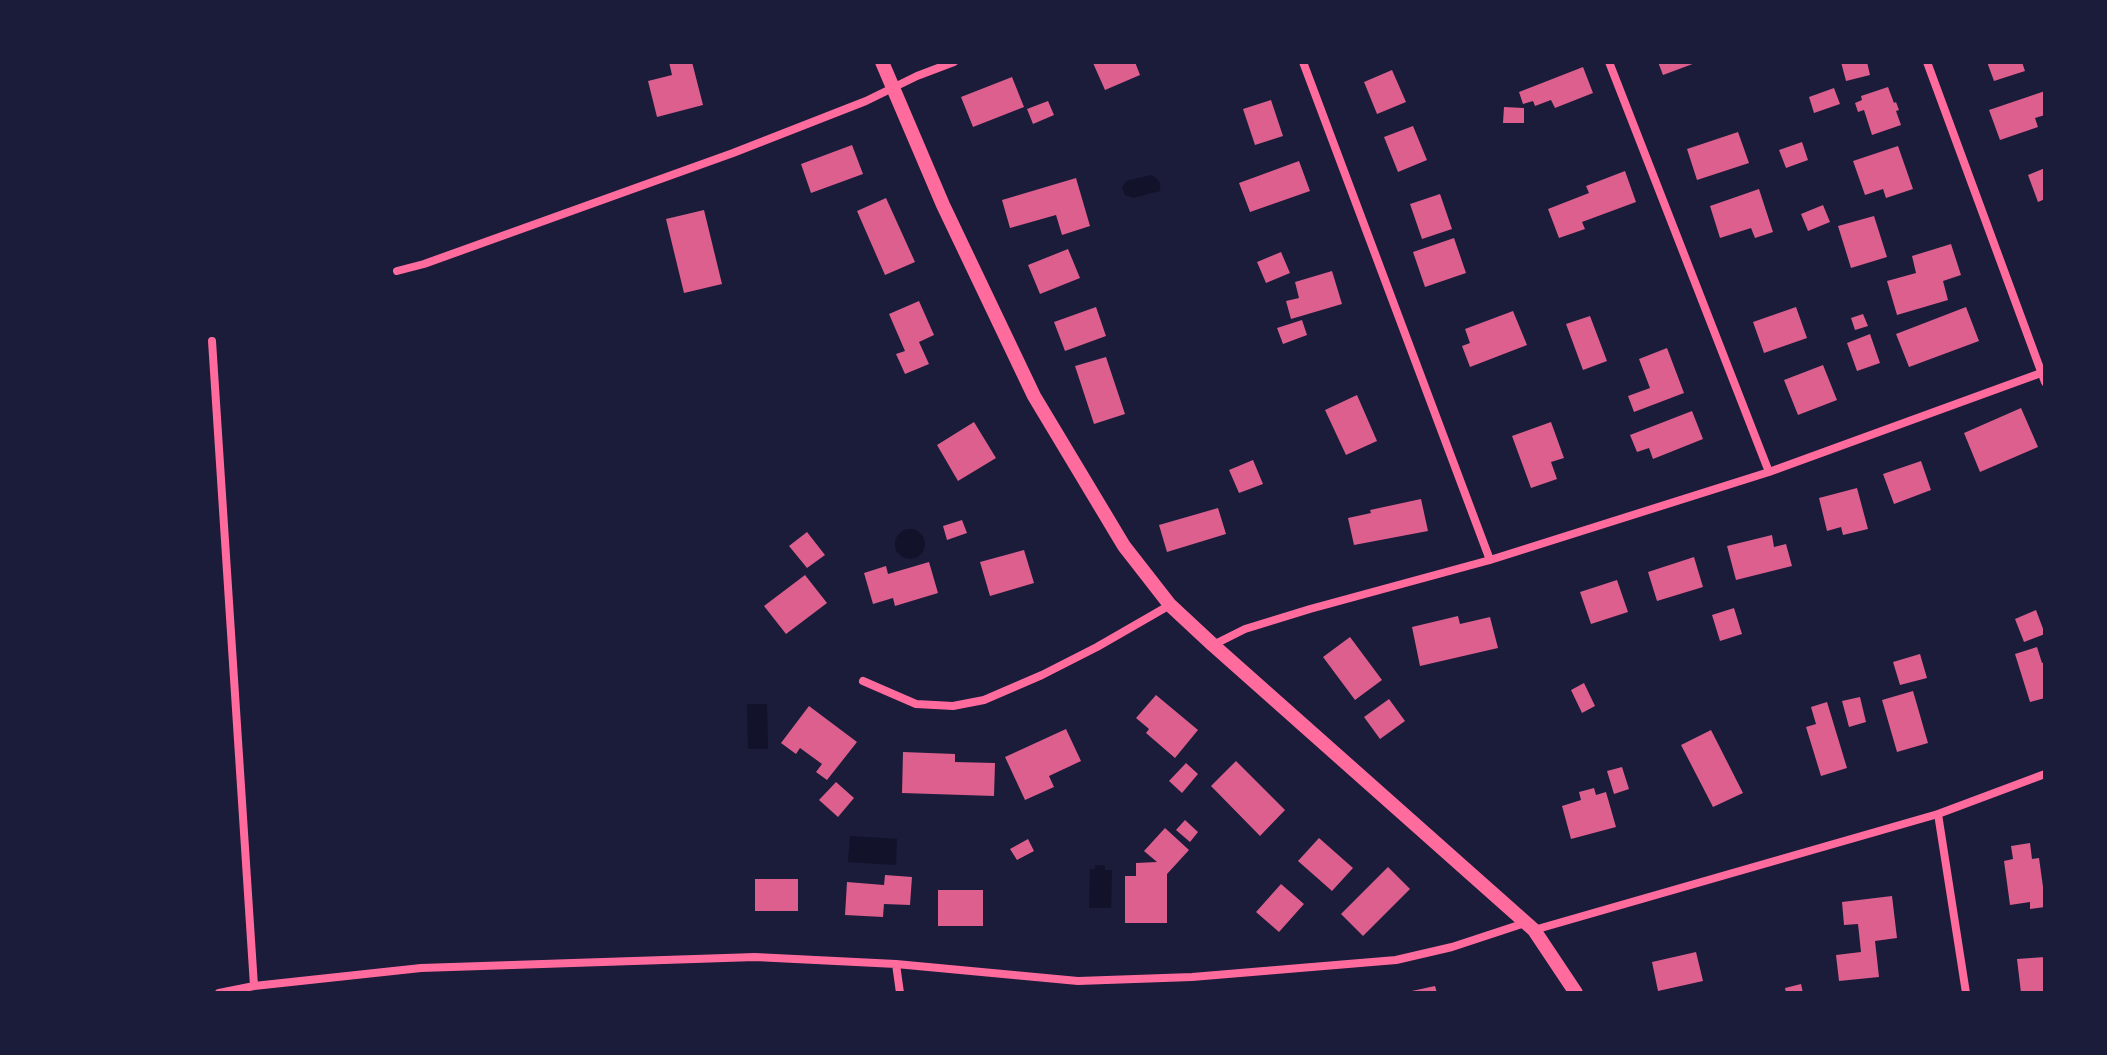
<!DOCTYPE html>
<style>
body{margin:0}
#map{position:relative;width:2107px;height:1055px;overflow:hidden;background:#1b1b3a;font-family:Lora,serif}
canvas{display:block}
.frame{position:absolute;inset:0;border:64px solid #1b1b3a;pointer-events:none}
</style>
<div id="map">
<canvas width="2107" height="1055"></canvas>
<div class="frame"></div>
</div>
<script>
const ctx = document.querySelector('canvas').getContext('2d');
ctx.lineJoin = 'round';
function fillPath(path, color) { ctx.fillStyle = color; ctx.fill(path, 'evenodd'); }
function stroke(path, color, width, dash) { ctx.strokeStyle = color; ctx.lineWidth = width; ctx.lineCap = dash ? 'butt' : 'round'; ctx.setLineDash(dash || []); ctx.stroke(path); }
const water = new Path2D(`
 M1151,175c8,4 10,7 9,16l-27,7 -8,-3 -3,-7 4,-7z
 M895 544a15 15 0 1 1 30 0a15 15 0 1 1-30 0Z
 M747,704h20l1,45h-20z
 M850,836l47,3 -1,26 -48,-3z
 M1095,865h10v5h7l-1,38h-22l1,-39h5z`);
const building = new Path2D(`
 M669,62h23l11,43 -46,12 -9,-36 24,-6z
 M1095,62h40l5,13 -35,15 -12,-27z
 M1658,62h40l-35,13z
 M1841,62h26l3,13 -24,6z
 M1987,62h35l3,9 -31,10z
 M1583,67l10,26 -38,15 -4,-8 -16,6 -2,-5 -10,3 -4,-12z
 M1392,70l14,32 -29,12 -13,-32z
 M1012,77l12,30 -51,20 -12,-30z
 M1888,87l6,16 2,-1 3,8 -3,1 5,14 -29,10 -8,-25 -6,2 -3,-9 7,-3 -1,-4z
 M1834,88l6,16 -26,9 -5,-16z
 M2045,91v24l-10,3 3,9 -38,13 -11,-30z
 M1271,100l12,36 -28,9 -12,-36z
 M1048,101l6,14 -21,9 -6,-15z
 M1504,107l20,1v15h-21z
 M1413,126l14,34 -29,12 -14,-35z
 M1738,132l11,31 -52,17 -10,-31z
 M1802,142l6,18 -22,8 -7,-18z
 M852,145l11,29 -52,19 -10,-29z
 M1898,146l15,43 -27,9 -3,-9 -18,6 -12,-34z
 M1299,161l11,30 -60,21 -11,-29z
 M2045,168v31l-7,3 -10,-27z
 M1625,171l11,31 -54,20 3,7 -26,9 -11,-29 41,-16 -3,-7z
 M1076,178l14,48 -28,9 -6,-20 -46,13 -8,-28z
 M1759,189l14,43 -18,6 -4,-10 -31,10 -10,-32z
 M1440,194l12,35 -30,10 -12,-35z
 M886,198l29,64 -30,13 -28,-64z
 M1823,205l7,17 -22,9 -7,-17z
 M704,210l18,74 -38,9 -18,-74z
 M1874,216l13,41 -36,11 -13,-42z
 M1454,238l12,35 -41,14 -12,-35z
 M1951,244l10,31 -18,6 5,19 -51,15 -10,-34 29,-8 -4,-17z
 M1068,249l12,29 -40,16 -12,-29z
 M1281,252l9,21 -24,10 -9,-21z
 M1332,271l10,33 -51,15 -5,-18 13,-3 -4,-16z
 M919,301l15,34 -15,7 10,22 -24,10 -9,-20 9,-3 -16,-37z
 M1096,307l10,29 -41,15 -11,-29z
 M1796,307l11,31 -43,15 -11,-31z
 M1966,307l13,34 -70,26 -13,-33z
 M1513,311l14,34 -57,22 -8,-21 8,-3 -5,-14z
 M1863,314l5,12 -13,4 -4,-12z
 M1590,316l17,45 -24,9 -17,-46z
 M1302,320l5,15 -24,9 -6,-16z
 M1870,334l10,29 -23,8 -10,-28z
 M1667,348l17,45 -50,19 -6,-16 22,-8 -11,-29z
 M1106,357l19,57 -31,10 -19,-58z
 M1823,365l14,35 -39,15 -14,-35z
 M1357,395l20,46 -31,14 -21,-45z
 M2021,408l17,39 -58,25 -16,-39z
 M1692,411l11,28 -50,20 -4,-11 -12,4 -7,-17z
 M974,422l22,36 -38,23 -21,-36z
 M1551,422l13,36 -13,4 6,17 -26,9 -19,-52z
 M1253,460l10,24 -24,9 -10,-23z
 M1921,461l10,29 -37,14 -11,-30z
 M1857,488l11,41 -25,6 -2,-8 -14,4 -8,-33z
 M1421,499l7,32 -74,14 -6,-27 23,-5 -1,-3z
 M1218,508l8,26 -59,18 -8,-27z
 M962,520l5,13 -20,7 -4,-14z
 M807,532l18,23 -18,13 -18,-22z
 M1772,535l2,12 12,-3 6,22 -56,14 -9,-34z
 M1024,550l10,33 -44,13 -10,-34z
 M1694,557l9,30 -46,14 -9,-29z
 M929,562l9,31 -43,13 -2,-8 -20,6 -9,-31 22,-7 2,8z
 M805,575l22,28 -41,31 -22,-28z
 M1617,580l11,32 -37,12 -11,-32z
 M1734,608l8,26 -22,7 -8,-26z
 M2036,610l9,24 -21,8 -9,-23z
 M1458,616l2,8 30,-7 8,31 -78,18 -8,-39z
 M1350,637l32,43 -27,20 -32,-43z
 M2037,647l5,16 3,-1v36l-15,4 -15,-48z
 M1920,654l7,24 -27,7 -7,-23z
 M1584,683l11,23 -13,7 -11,-23z
 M1913,691l15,52 -31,9 -15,-52z
 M1156,695l42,35 -23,28 -29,-25 3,-4 -13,-11z
 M1860,697l6,25 -17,5 -7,-26z
 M1389,699l16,22 -25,18 -16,-22z
 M1827,702l20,66 -26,8 -15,-49 10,-3 -5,-17z
 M809,706l48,36 -30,38 -11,-8 6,-8 -22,-16 -4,6 -15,-11z
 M1066,729l15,32 -32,15 5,11 -29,13 -20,-43z
 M1711,730l32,63 -30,14 -32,-62z
 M903,752l52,2v8l40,1 -1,33 -92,-3z
 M1236,761l49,49 -25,26 -49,-50z
 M1186,763l12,11 -16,19 -13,-12z
 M1622,767l7,22 -15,5 -7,-23z
 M836,782l18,16 -16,19 -19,-17z
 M1594,788l2,7 10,-3 10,35 -45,12 -9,-33 19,-6 -2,-8z
 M1185,820l13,12 -8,10 -14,-12z
 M1165,828l24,22 -22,24v49h-42v-47h11v-13l21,-1 -13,-11z
 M1319,838l34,30 -21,23 -34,-30z
 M1028,839l6,12 -17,9 -7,-11z
 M2030,843l2,16 7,-1 6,43v6l-15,2v-7l-20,3 -6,-44 9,-2 -2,-13z
 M1388,867l22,22 -47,47 -22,-22z
 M885,875l27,2 -2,28 -26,-1 -1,13 -38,-2 2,-33 37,3z
 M755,879h43v32h-43z
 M1281,884l23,20 -25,28 -23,-20z
 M938,890h45v36h-45z
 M1892,896l5,42 -22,3 4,36 -40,4 -3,-26 25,-3 -3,-28 -14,1 -2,-23z
 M1696,952l7,29 -45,10 -6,-29z
 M2045,957v36h-24l-4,-34z
 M1801,984l2,9h-17l-1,-5z
 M1435,986l2,7h-30v-1z`);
const minor = new Path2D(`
 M1303,62l187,498
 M1609,62l160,410
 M1927,62l118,320
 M397,271l27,-7 309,-111 133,-52 51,-25 37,-14
 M212,341l42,645
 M1213,645l32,-16 65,-20 180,-49 279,-88 272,-99
 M863,681l53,23 37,2 31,-6 58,-25 55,-28 73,-42
 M1938,814l28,179
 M1534,930l404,-116 107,-40
 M896,964l4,29
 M219,993l35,-7 167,-18 334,-11 141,7 182,17 114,-4 204,-17 56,-13 73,-24`);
const tertiary = new Path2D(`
 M882,62l61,143 91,191 90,150 46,59 43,40 321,285 42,63`);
fillPath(water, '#12122b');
fillPath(building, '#dd5f8e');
stroke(minor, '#ff6b9d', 8);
stroke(tertiary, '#ff6b9d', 14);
</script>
